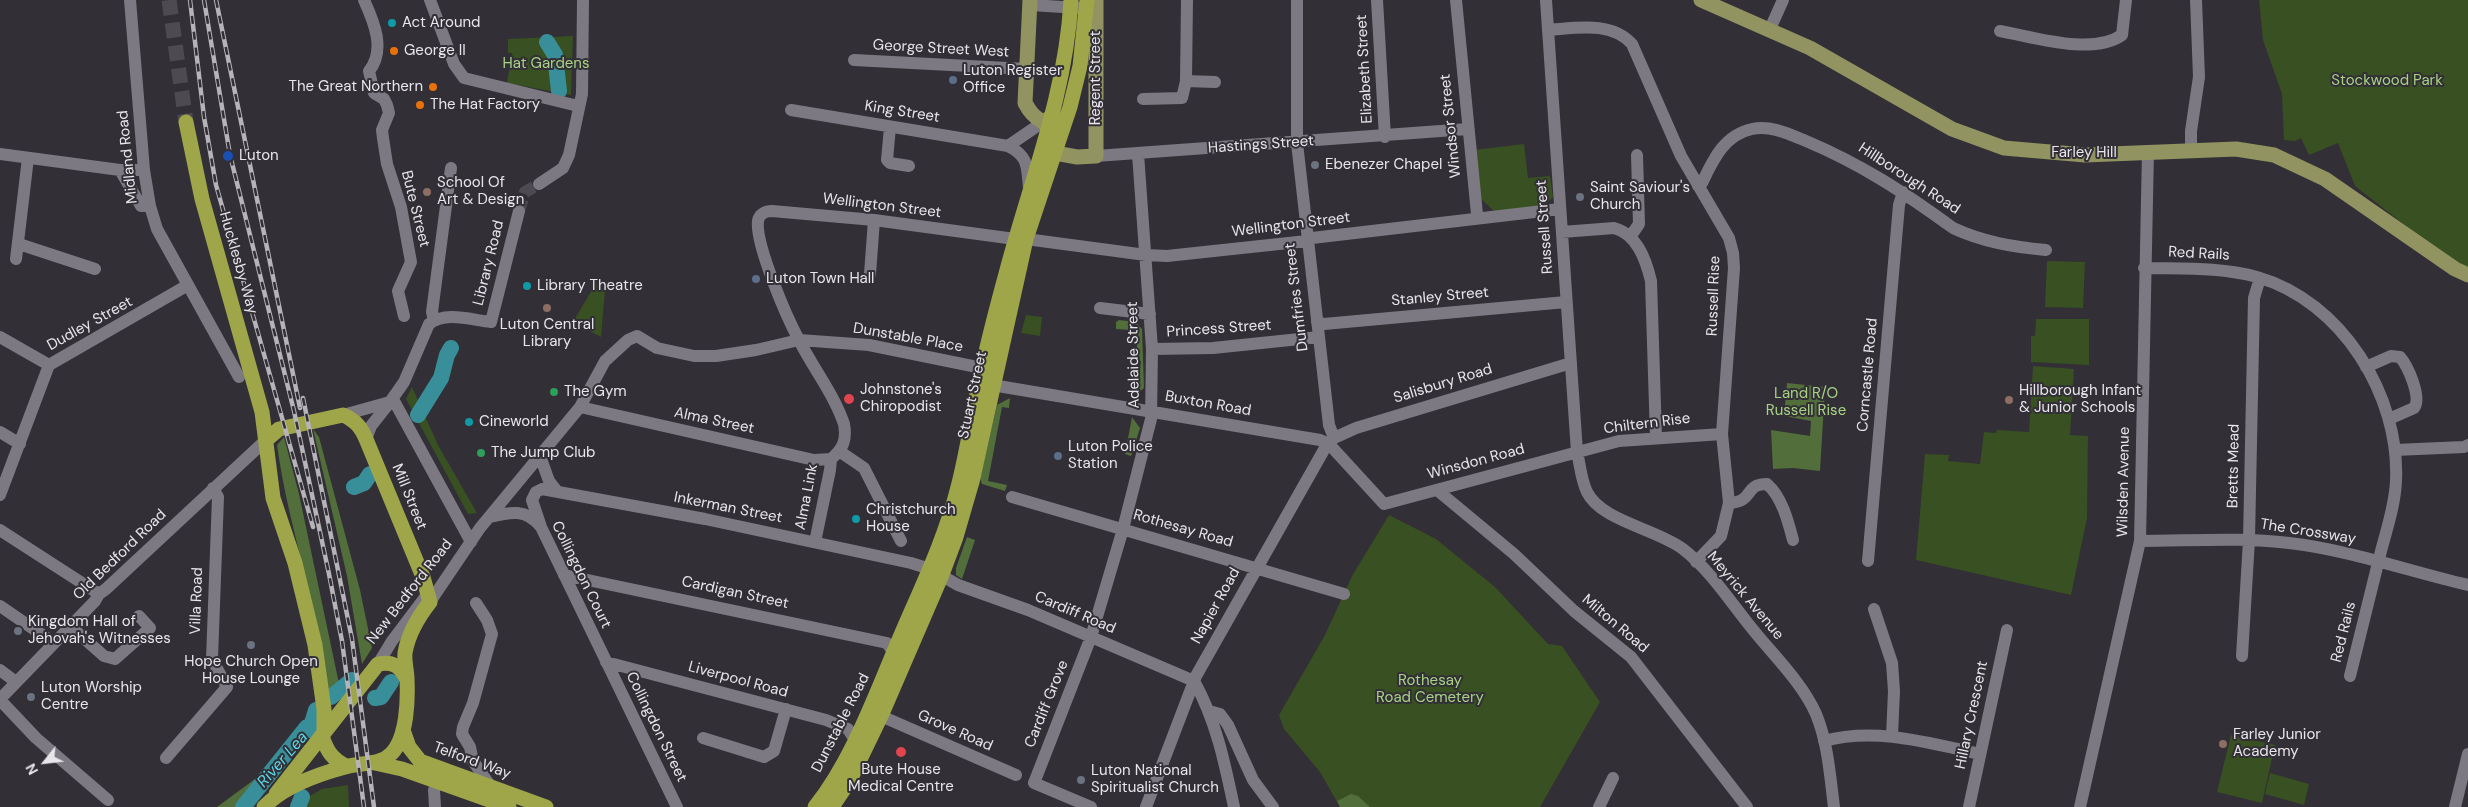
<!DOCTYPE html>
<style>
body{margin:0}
#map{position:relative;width:2468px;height:807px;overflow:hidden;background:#322f36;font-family:"DM Sans",sans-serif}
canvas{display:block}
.north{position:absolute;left:20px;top:737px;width:50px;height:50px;-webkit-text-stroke:4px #322f36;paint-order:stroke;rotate:241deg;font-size:14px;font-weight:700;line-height:20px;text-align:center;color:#e8e6eb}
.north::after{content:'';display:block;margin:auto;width:18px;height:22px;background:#e8e6eb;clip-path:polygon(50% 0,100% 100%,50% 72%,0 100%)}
</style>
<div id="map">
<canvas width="2468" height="807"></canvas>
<div class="north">N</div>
</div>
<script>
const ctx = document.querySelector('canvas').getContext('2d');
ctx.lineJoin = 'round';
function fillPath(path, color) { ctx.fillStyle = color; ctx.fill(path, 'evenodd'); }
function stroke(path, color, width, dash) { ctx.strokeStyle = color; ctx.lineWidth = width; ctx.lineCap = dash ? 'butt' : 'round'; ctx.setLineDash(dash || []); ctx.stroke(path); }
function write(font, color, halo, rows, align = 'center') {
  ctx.font = font + ' "DM Sans",sans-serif'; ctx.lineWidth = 4; ctx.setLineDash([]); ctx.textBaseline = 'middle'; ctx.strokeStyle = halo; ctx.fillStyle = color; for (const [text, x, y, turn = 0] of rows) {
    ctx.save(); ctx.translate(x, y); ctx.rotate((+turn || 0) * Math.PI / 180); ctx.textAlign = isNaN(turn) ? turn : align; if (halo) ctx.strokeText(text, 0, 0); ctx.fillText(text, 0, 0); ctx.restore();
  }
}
const green = new Path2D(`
 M2259,0h209v270l-11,-4 -102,-80 -17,-43 -29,12 -8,-17 -6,3 -11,-1 -2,-46 -19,-54z
 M573,36l-2,59 -64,-12 5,-30h-4v-14z
 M1524,144l4,34 22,-2 3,21 -8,8 -50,7 -15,-14 -6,-48z
 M2047,261l38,1 -2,46 -38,-1z
 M596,283l9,7 -4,47 -28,-15z
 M1026,315l16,2 -2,19 -19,-3z
 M2036,319h53v46l-58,-3v-26h4z
 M2033,366l41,3 -4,66 18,1 -1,82 -16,77 -155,-35 9,-106 24,1 -1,6 32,3 4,-32 12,1 1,-3 32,2z
 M412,387l26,58 39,68 -9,1 -62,-115z
 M1389,515l47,24 59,48 53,57 14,2 38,56 -60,105h-200l-20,-35 -36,-43 -5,-14 46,-80 27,-59z
 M2231,735l44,10 -13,58 -45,-11z
 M2270,773l39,11 -5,21 -39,-11z
 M348,785l1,22h-58l31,-18z`);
const forest = new Path2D(`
 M1119,320l17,2 6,7 2,59 -7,6 4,-33 -4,-1v-19l-6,-11 -15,-1v-7z
 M1787,383l38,4 -5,84 -27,-3 -20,1 -2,-39 39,6 1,-15 -27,-5z
 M1010,398l-1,10 -7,-1 -14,74 19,4 -2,6 -23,-7 -2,-6 17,-73z
 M1132,417l8,11 -9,28 -6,-2z
 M313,429l6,8 41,153 12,58 -10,16 -15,-88z
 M284,437l15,57 42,199 -11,13c-8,-89 -41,-173 -53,-261z
 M967,537l8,3 -13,39 -6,-4v-7z
 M281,748l5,3 -46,56h-23l42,-31z
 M1351,794l7,2 12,11h-30l-3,-6z`);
const river = new Path2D(`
 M547,42l8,13 4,36
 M418,415l23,-37 6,-23 4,-7
 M354,487l10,-4 6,-9
 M331,697l21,-17
 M375,698l6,-1 10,-15
 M243,807l64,-80 3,3 6,-20
 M298,807l4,-10`);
const minorTunnel = new Path2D(`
 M519,211l6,-19 14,-8`);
const highwayTunnel = new Path2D(`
 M169,0l17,122`);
const minor = new Path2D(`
 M130,0l14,170 6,36 7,23 82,148
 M364,0c10,22 22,50 5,71l5,22 10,6 3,6 2,8 -7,17 1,8 4,26 14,43 10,55 -13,29 6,25
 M430,0l24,64 10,14 114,28
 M1297,0v143l32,282 5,13
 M1377,0l8,137
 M1456,0l21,214 2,4
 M1546,0l31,452c3,12 4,28 10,40 14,29 70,37 96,57 27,21 46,51 67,77 22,28 52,56 66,88 12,29 14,62 18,93
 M1030,5l49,3
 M1770,29l13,-29
 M1548,30c29,-2 63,-9 84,14l49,112 48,82 4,15 1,15 -12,166 7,69 -8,33 -25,26
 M2000,31c34,6 92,25 122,4l4,-35
 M854,60l173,9
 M1186,81l1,-81
 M1143,99l39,-1 4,-17 29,1
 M791,110l217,36c21,10 19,22 21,43
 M890,127l-3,33 3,3 19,3
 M1008,146l35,-24
 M2191,150v-19l8,-54 -3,-77
 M0,154l120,16h24
 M1096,156l372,-27
 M120,170l21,36h9
 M539,184l24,-16 6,-13 13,-61 1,-94
 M1698,186l4,-3c11,-23 22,-48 50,-54 19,-4 37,5 54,12 55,23 99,52 147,87 30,14 60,19 93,22
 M1562,232l52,-4c23,6 32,32 37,53l5,156
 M1630,237l9,-13 -2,-69
 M1026,239l120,16 21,1 140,-15 5,-3 248,-29
 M19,244l76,25
 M16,259l12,-101
 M2144,268c39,1 76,-1 113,9 85,24 143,119 139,204 -1,25 -10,50 -16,74 -10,41 -20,81 -30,121
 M870,274l4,-54
 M1100,308l50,6
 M434,320l-2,-8 19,-144
 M1317,322l7,2 242,-22
 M0,337l49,28
 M1152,349l61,-1 106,-11
 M2366,367l25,-11 9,1c8,9 22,41 14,51l-25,11
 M992,385l328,55 9,4 55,60 235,-63 103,-7
 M393,399l78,143
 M580,407l234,53 17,-1c12,-10 16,-19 13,-35 -10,-30 -31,-56 -45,-84 -12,-22 -44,-96 -41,-119 1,-7 8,-10 14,-10l102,9 141,19
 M343,415l47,-13 14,-20 25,-58c17,-13 42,-4 62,-2l28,-111
 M0,432l20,12
 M366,439l5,-13 19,-24
 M2395,450l69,-3 4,-2
 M839,451l25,17 37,73
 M540,456l9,25 7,9
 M1437,490l77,64 60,57 57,46 116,150
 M0,495l49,-130 139,-80
 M1012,497l332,97
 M1729,503c26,-1 14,-19 38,-19 15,13 21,37 26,56
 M489,517c21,-5 37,-9 52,10l136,280
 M541,527l-9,-27 4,-8 6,-3 163,30 206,44 19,6 28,16 70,25 166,71c22,39 31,83 40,126
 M0,530l99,64
 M2140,541c49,0 100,-4 149,2 61,7 119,28 179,42
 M815,542l15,-72 1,-11
 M1868,561l31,-356 4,-13
 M564,575l323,68 7,10
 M430,602l50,-74 100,-121 25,-46 23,-21 9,-4 20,12 37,8h22l40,-6 43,-10 70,5 113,23
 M476,603l11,17 5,14 -19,69 -10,24 -1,7 8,13 3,14 18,26
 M0,606l54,37
 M1874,609l18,54 2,28 -2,45
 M70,626l34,30 11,3 35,-31 -11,-12
 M2242,656l7,-116 5,-242 6,-20
 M606,662l220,58 22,9 7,11
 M378,664l14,-23 34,-45
 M0,670l16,12
 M0,699l95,-98 4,-7 7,-5 160,-149
 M0,700l36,38 72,62
 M1209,711l11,3 8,11 25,55 20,27
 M881,716l135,59
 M703,738l61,19 10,-6 12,-42
 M1824,741c52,-14 105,2 156,13
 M166,758l61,-71 -15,-28 6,-162 -5,-9
 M435,807l-1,-17 3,-7
 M1091,807l-57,-24 57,-146 32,-108 28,-110 1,-70 -14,-195
 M1146,807l50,-131 129,-228 9,-10 22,-10 215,-65
 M1599,807l14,-29
 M1969,807l38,-177
 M2080,807l60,-266 8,-390
 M2455,807l13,-53`);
const major = new Path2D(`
 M1030,0l-5,103c5,9 9,14 18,19l8,-5
 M1701,0l109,48 142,81 52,19 81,7 151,-6 38,6 51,24 130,90 13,6
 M1055,153l22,4 19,-1v-156`);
const highway = new Path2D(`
 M186,122l16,77 60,213 11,86 22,65 20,82 9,64v21
 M403,730l6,17 11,14 126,46
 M322,736c5,15 10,23 24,30
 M375,763l27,6 107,38
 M276,794l102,-130c15,-3 22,2 29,16
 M264,807c19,-20 55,-33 81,-40 16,-5 35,-1 47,-14 15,-16 16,-53 15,-74 0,-9 -3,-17 -2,-26 3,-19 14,-37 25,-51l-7,-25 -57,-138c-5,-12 -11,-19 -23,-24l-64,14 -13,11
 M815,807c34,-43 55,-98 76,-148 23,-57 52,-112 67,-172 10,-38 15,-78 24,-117 7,-34 16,-67 25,-100 24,-90 59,-176 64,-270
 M832,807l18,-27 31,-64 60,-139 15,-40 16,-55 54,-243 44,-132 10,-41 7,-66`);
const rail = new Path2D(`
 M190,0l14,117 12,68 97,342
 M204,0l26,155 64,256 35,163 13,67 22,166
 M216,0l84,408
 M303,398l49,241 22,168`);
const markers = [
 [392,23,5,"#0f9aa8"],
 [394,51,5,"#e8710a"],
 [953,80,5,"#5c6f8a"],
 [433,87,5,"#e8710a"],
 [420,105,5,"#e8710a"],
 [228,156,6,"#1a4fb4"],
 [1315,165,5,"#6b7280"],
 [427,192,5,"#8d6e63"],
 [1580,197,5,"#6b7280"],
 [756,279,5,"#5c6f8a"],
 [527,286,5,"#0f9aa8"],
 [547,308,5,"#8d6e63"],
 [554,392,5,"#2e9e5b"],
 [849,399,6,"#e0444e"],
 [2009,400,5,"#8d6e63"],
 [469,422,5,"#0f9aa8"],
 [481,453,5,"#2e9e5b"],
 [1058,456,5,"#5c6f8a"],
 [856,519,5,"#0f9aa8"],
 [18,631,5,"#6b7280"],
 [251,645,5,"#6b7280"],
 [31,697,5,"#6b7280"],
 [2223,744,5,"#8d6e63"],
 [901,752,6,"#e0444e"],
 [1081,780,5,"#6b7280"]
];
const poiNames = [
 ["Act Around",402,23],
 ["George II",404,51],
 ["Luton Register",963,71],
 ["Office",963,88],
 ["The Great Northern",423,87,"right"],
 ["The Hat Factory",430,105],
 ["Luton",239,156],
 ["Ebenezer Chapel",1325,165],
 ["School Of",437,183],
 ["Art & Design",437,200],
 ["Saint Saviour's",1590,188],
 ["Church",1590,205],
 ["Luton Town Hall",766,279],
 ["Library Theatre",537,286],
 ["Luton Central",547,325,"center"],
 ["Library",547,342,"center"],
 ["Johnstone's",860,390],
 ["Chiropodist",860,407],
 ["Hillborough Infant",2019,391],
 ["& Junior Schools",2019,408],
 ["The Gym",564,392],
 ["Cineworld",479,422],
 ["Luton Police",1068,447],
 ["Station",1068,464],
 ["The Jump Club",491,453],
 ["Christchurch",866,510],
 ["House",866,527],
 ["Kingdom Hall of",28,622],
 ["Jehovah's Witnesses",28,639],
 ["Hope Church Open",251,662,"center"],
 ["House Lounge",251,679,"center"],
 ["Luton Worship",41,688],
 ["Centre",41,705],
 ["Farley Junior",2233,735],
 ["Academy",2233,752],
 ["Bute House",901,770,"center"],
 ["Medical Centre",901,787,"center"],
 ["Luton National",1091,771],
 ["Spiritualist Church",1091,788]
];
const streetNames = [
 ["George Street West",941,49,3],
 ["Elizabeth Street",1365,69,-93],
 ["Regent Street",1096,78,-90],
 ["King Street",902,112,9],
 ["Windsor Street",1451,126,-96],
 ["Hastings Street",1261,145,-4],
 ["Farley Hill",2084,153],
 ["Midland Road",128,157,-96],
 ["Hillborough Road",1909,179,33],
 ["Wellington Street",882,206,7],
 ["Bute Street",415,209,76],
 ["Wellington Street",1291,225,-7],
 ["Russell Street",1545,227,-94],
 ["Red Rails",2199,254,3],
 ["Hucklesby Way",238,263,74],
 ["Library Road",489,263,-76],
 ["Russell Rise",1714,296,-88],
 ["Dumfries Street",1297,297,-97],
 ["Stanley Street",1440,297,-5],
 ["Dudley Street",90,324,-29],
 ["Princess Street",1219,329,-4],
 ["Dunstable Place",908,338,10],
 ["Adelaide Street",1134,355,-91],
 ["Corncastle Road",1868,375,-85],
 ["Salisbury Road",1443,384,-17],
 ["Stuart Street",973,395,-78],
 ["Buxton Road",1208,404,10],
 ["Alma Street",714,421,12],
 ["Chiltern Rise",1647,424,-7],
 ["Winsdon Road",1476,462,-15],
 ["Bretts Mead",2234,466,-89],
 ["Wilsden Avenue",2124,482,-89],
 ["Mill Street",409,497,68],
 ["Alma Link",807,497,-79],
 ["Inkerman Street",728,508,11],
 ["Rothesay Road",1183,529,16],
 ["The Crossway",2308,532,9],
 ["Old Bedford Road",120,555,-44],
 ["Collingdon Court",581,575,64],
 ["New Bedford Road",410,592,-52],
 ["Cardigan Street",735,593,12],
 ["Meyrick Avenue",1745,596,50],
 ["Villa Road",197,601,-88],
 ["Napier Road",1216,606,-61],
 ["Cardiff Road",1075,613,23],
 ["Milton Road",1615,624,40],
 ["Red Rails",2344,632,-76],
 ["Liverpool Road",738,680,15],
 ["Cardiff Grove",1047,704,-68],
 ["Hillary Crescent",1972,715,-78],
 ["Dunstable Road",841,723,-63],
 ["Collingdon Street",656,727,64],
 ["Grove Road",955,731,24],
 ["Telford Way",472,761,20]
];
const parkNames = [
 ["Hat Gardens",546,64],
 ["Stockwood Park",2387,81],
 ["Land R/O",1806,394],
 ["Russell Rise",1806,411],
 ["Rothesay",1430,681],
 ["Road Cemetery",1430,698]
];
const waterNames = [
 ["River Lea",283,760,-49]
];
fillPath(green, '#385022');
fillPath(forest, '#526e3a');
stroke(river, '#388f9a', 16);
stroke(minorTunnel, '#4d4a51', 12, [12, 6]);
stroke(highwayTunnel, '#4d4a51', 15, [15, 8]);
stroke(minor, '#7d7982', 12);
stroke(major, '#919360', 15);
stroke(highway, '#9fa549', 15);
stroke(rail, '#b6b4b9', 4.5);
stroke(rail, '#322f36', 2.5, [8]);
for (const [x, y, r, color] of markers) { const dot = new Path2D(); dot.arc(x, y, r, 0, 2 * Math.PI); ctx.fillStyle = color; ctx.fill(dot); stroke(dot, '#322f36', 2); }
write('15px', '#e8e6eb', '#322f36', poiNames, 'left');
write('15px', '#e8e6eb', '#322f36', streetNames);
write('15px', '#a8d385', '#322f36', parkNames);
write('italic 16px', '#59d9e9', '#322f36', waterNames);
</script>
